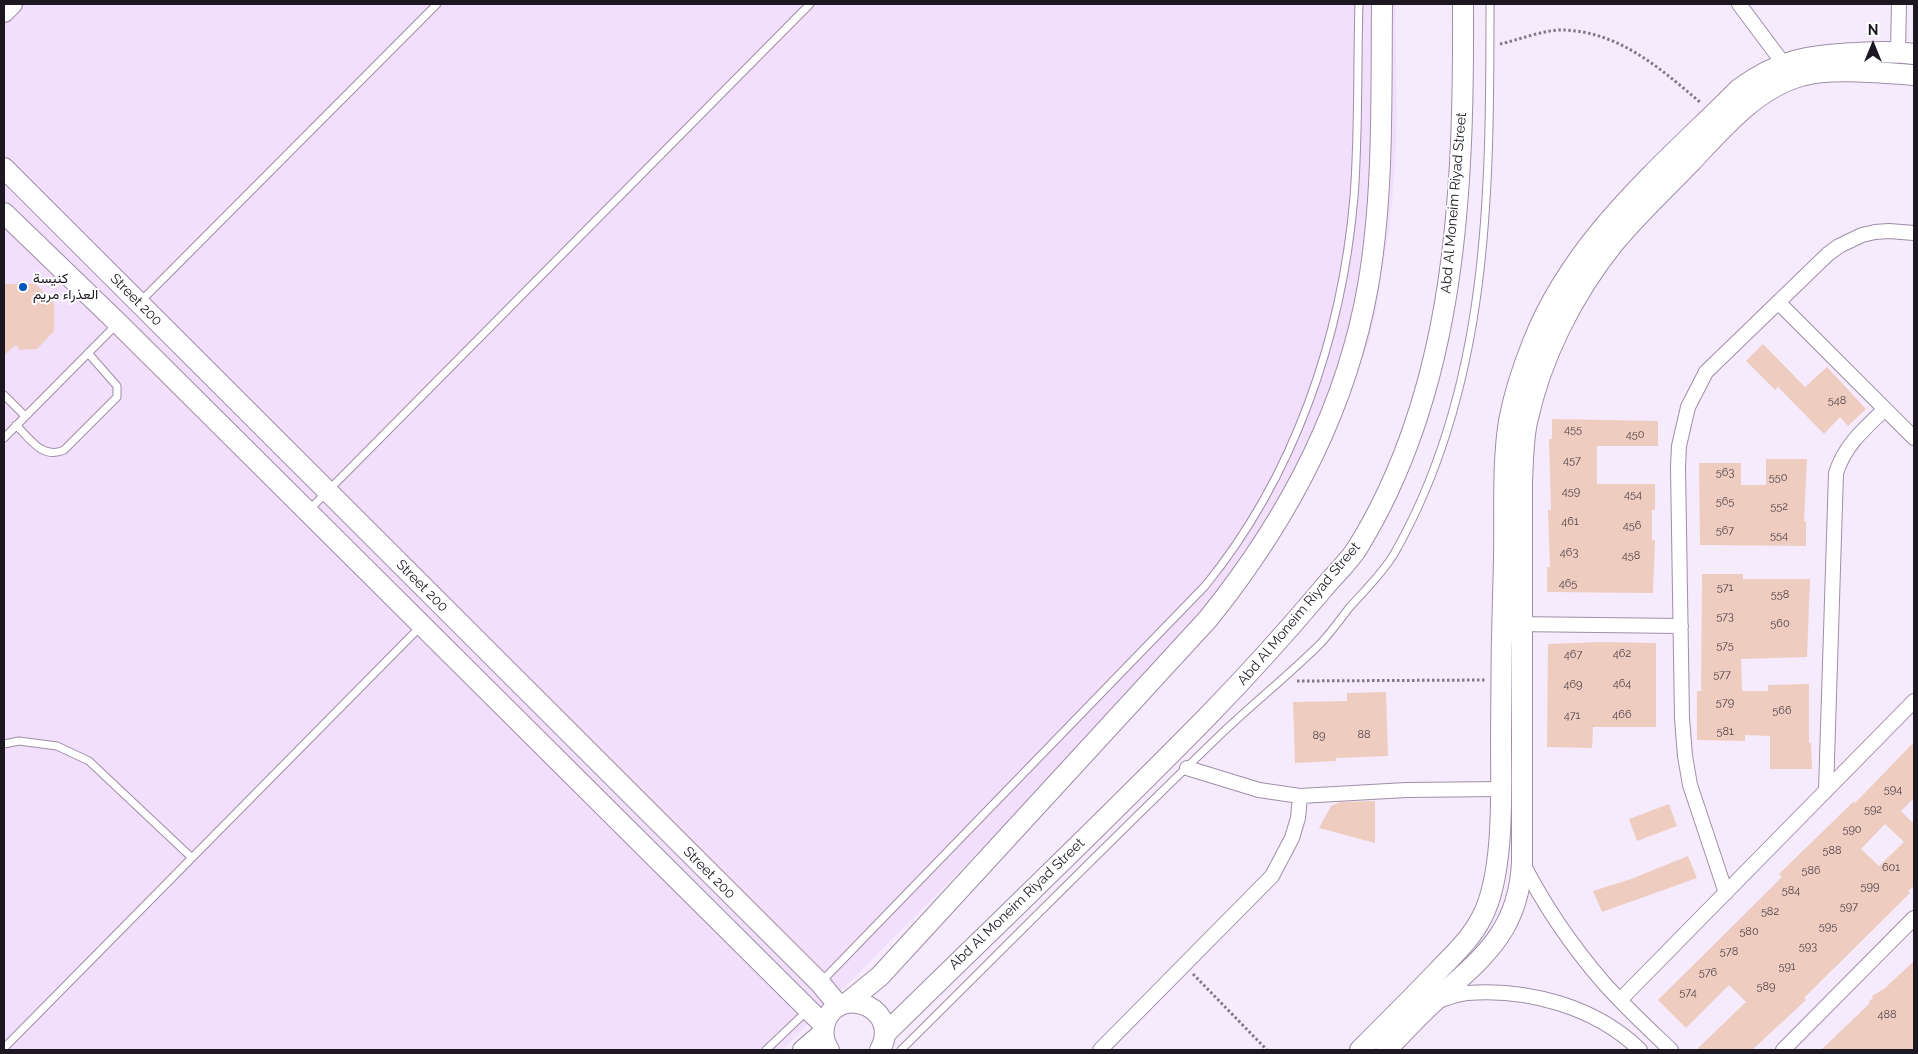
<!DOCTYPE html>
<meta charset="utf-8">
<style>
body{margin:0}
#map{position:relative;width:1918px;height:1054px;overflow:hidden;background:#f6ebfc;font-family:Raleway,sans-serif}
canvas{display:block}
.frame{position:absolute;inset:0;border:5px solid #1d1721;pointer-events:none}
.north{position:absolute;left:1848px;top:20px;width:50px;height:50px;-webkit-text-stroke:4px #fff;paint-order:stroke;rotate:0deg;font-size:14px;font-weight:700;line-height:20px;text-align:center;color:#1d1721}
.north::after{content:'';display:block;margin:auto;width:18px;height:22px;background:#1d1721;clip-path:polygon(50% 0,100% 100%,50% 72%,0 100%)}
</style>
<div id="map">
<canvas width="1918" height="1054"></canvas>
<div class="frame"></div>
<div class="north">N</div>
</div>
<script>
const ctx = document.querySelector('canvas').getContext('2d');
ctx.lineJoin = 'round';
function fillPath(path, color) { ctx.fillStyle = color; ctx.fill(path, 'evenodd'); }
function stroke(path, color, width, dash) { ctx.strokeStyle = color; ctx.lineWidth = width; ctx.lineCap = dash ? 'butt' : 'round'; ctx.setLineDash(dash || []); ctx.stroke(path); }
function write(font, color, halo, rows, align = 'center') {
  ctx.font = font + ' Raleway,Vazirmatn,sans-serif'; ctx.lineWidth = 4; ctx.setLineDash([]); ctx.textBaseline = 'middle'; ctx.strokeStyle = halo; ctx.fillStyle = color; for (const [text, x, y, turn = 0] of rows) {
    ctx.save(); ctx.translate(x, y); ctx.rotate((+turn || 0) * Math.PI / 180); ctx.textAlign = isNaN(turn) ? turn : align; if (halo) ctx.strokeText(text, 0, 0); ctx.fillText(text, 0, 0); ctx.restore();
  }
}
const built = new Path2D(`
 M4,4h1391l2,106 -2,57 -5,56 -13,83 -7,32 -20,54 -29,66 -111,161 -428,431h-778z`);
const building = new Path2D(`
 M4,284h32l18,19v28l-17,18 -17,1 -4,-5 -12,10z
 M1763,344l42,43 22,-20 39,42 -18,17 -8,-9 -16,17 -46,-47 -3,3 -29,-29z
 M1552,419l106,2v25h-61v38h58v26h-3v30h3l-2,53 -106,-1v-25h3l-2,-57h3l-2,-71h3z
 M1766,459h41l-3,62h2v25l-106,-1 -1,-82h42v22h25z
 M1702,574h41v5h67l-3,78 -66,2 1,32h26v-6l41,-1v59h2l1,26h-42v-33l-25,-1v6l-48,-1v-49h4z
 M1601,642l55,1v84h-63l-1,21 -45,-1 1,-103z
 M1386,692l2,64 -52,2v3l-41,2 -2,-61 54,-1v-8z
 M1914,742v56l-13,13 13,13v62l-6,5 2,2 -106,105 2,2 -54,50h-56l50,-48 -17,-17 -43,43 -28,-28 124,-123 -3,-3 74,-72 2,1zM1885,824l19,18 -25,24 -18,-17z
 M1375,801v42l-56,-15 12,-22 9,-4z
 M1669,804l8,22 -40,15 -8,-22z
 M1688,856l9,22 -95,34 -9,-21 38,-12z
 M1914,961v89h-93l49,-47 -2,-1 5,-4 -1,-2 13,-8z`);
const path = new Path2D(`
 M1500,44c18,-4 46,-15 64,-14 56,2 97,39 137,73
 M1297,681l189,-1
 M1193,974l74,76`);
const lane = new Path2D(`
 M141,301l296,-297
 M4,395l21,21
 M16,425c14,14 27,35 48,25l53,-53v-11l-29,-33
 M4,438l112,-113
 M309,510l501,-506
 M4,744l15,-3 38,5 32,15 102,96
 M822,981l383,-395c89,-109 137,-249 149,-389 5,-64 3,-129 5,-193
 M4,1048l416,-421
 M766,1050l42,-40
 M901,1050c105,-104 210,-210 317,-313 33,-32 70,-61 103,-94 10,-11 19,-23 28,-35 15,-17 33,-34 45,-54 96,-168 96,-362 96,-550`);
const street = new Path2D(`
 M1739,4l44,59
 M1898,51l1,-47
 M1778,302l136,136
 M1513,624l168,2
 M1187,768l72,22 41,6 106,-6 95,-1
 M1826,791l10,-318c9,-28 28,-44 49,-64
 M1522,862c22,43 49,83 81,120 21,24 45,46 68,68
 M1726,893l-36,-108 -5,-29 -3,-38 -4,-251 1,-21 9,-39 18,-35 122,-118 11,-8 23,-11 13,-3 14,-1 25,2
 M1620,1000l294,-299
 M1438,1001c9,-3 19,-7 29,-8 61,-5 129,14 173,57
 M1100,1050l172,-174 20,-38 6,-20 2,-22
 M1783,1050l131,-132`);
const secondary = new Path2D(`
 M4,12l8,-8
 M4,168l816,815 19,23
 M4,213l114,110 706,702
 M847,1003l33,-27 328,-357c79,-98 138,-208 160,-333 16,-93 13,-188 14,-282
 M885,1034c107,-105 215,-208 320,-315 41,-42 79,-84 117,-129 11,-14 27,-28 36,-43 99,-161 106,-359 105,-543
 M803,1050l20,-17
 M829,1050c-6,-9 -7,-20 -3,-30 17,-37 76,-10 54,30
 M1360,1050c26,-26 52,-52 77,-78 16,-17 34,-33 45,-55 23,-44 19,-128 19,-178 0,-61 1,-121 3,-181 1,-45 -2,-93 5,-137 5,-27 14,-54 24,-79 41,-104 129,-176 206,-253 39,-29 70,-34 117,-36 20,-1 39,-2 58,1
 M1386,1050c17,-17 33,-35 51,-51 47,-42 82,-69 85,-137v-380c1,-19 1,-41 5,-60 14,-65 46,-128 87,-179 24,-29 52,-55 78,-82 31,-33 65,-73 109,-85 29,-9 82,-3 113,-1`);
const markers = [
 [23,287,5,"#0055be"]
];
const numberNames = [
 ["548",1837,401],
 ["455",1573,430],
 ["450",1635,435],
 ["457",1572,461],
 ["563",1725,473],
 ["550",1778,478],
 ["459",1571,492],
 ["454",1633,495],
 ["565",1725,502],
 ["552",1779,507],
 ["461",1570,522],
 ["456",1632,526],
 ["567",1725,531],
 ["554",1779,536],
 ["463",1569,553],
 ["458",1631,556],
 ["465",1568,584],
 ["571",1725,588],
 ["558",1780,595],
 ["573",1725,617],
 ["560",1780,624],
 ["575",1725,646],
 ["462",1622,654],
 ["467",1573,655],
 ["577",1722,675],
 ["464",1622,684],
 ["469",1573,685],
 ["579",1725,703],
 ["566",1782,711],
 ["466",1622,715],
 ["471",1572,716],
 ["581",1725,732],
 ["88",1364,735],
 ["89",1319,736],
 ["594",1893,790],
 ["592",1873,810],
 ["590",1852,830],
 ["588",1832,851],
 ["601",1891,868],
 ["586",1811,871],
 ["599",1870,887],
 ["584",1791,891],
 ["597",1849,907],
 ["582",1770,912],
 ["595",1828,927],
 ["580",1749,932],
 ["593",1808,947],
 ["578",1729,952],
 ["591",1787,967],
 ["576",1708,973],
 ["589",1766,987],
 ["574",1688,993],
 ["488",1887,1015]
];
const streetNames = [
 ["Abd Al Moneim Riyad Street",1454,203,-85],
 ["Street 200",136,300,45],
 ["Street 200",422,586,45],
 ["Abd Al Moneim Riyad Street",1299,614,-50],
 ["Street 200",709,873,45],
 ["Abd Al Moneim Riyad Street",1017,904,-44]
];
const poiNames = [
 ["كنيسة",33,279],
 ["العذراء مريم",33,295]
];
fillPath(built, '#f1dffb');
fillPath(building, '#efccc0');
stroke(lane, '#9f8ea8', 9);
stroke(street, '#9f8ea8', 16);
stroke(secondary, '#9f8ea8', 22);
stroke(path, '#827987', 3, [2.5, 2.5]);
stroke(lane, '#fff', 7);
stroke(street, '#fff', 14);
stroke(secondary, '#fff', 20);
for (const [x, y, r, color] of markers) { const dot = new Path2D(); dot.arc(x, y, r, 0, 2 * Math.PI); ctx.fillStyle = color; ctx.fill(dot); stroke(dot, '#fff', 2); }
write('11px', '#524449', null, numberNames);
write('14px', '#1d1721', '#fff', streetNames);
write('14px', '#1d1721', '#fff', poiNames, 'left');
</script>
